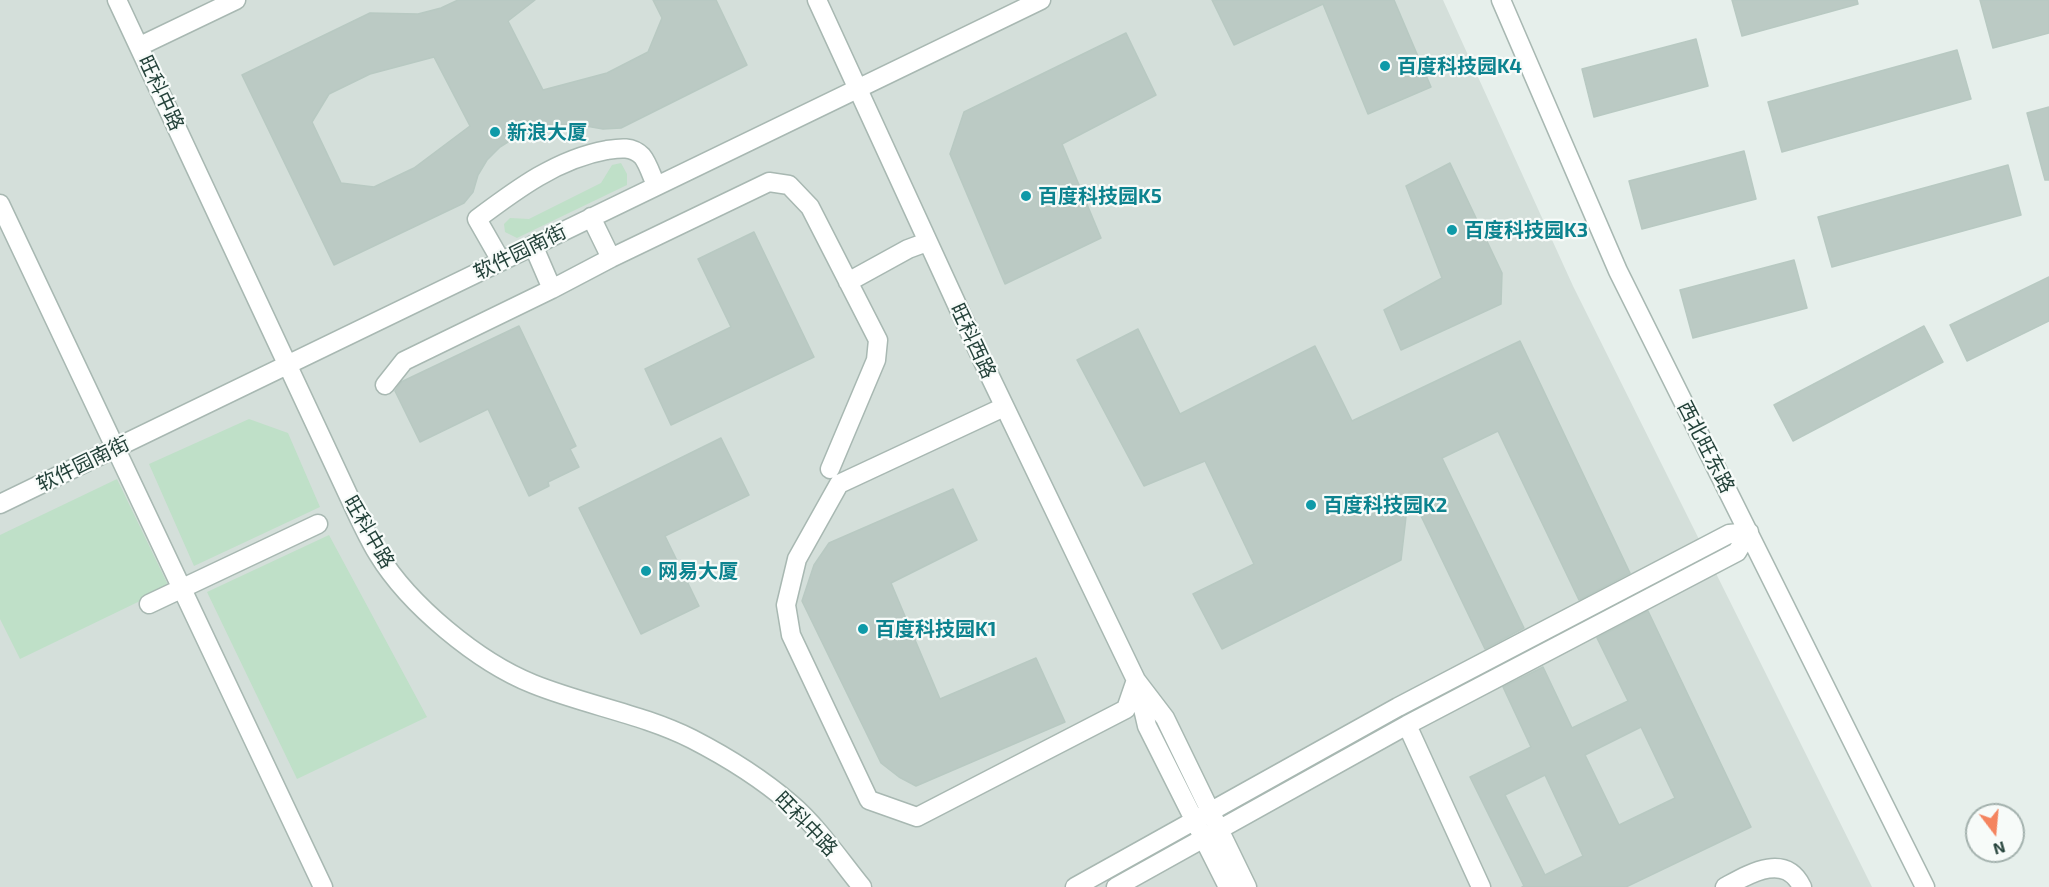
<!DOCTYPE html>
<meta charset="utf-8">
<style>
body{margin:0}
#map{position:relative;width:2049px;height:887px;overflow:hidden;background:#e6efeb;font-family:"Exo 2",sans-serif}
canvas{display:block}
.north{position:absolute;left:1965px;top:803px;width:60px;height:60px;box-sizing:border-box;background:#f7fbf9;border:2px solid #a3b1ad;border-radius:50%;rotate:164deg;font-size:16px;font-weight:700;line-height:24px;text-align:center;color:#24423a}
.north::after{content:'';display:block;margin:auto;width:21px;height:27px;background:#f4845f;clip-path:polygon(50% 0,100% 100%,50% 72%,0 100%)}
</style>
<div id="map">
<canvas width="2049" height="887"></canvas>
<div class="north">N</div>
</div>
<script>
const ctx = document.querySelector('canvas').getContext('2d');
ctx.lineJoin = 'round';
function fillPath(path, color) { ctx.fillStyle = color; ctx.fill(path, 'evenodd'); }
function stroke(path, color, width, dash) { ctx.strokeStyle = color; ctx.lineWidth = width; ctx.lineCap = dash ? 'butt' : 'round'; ctx.setLineDash(dash || []); ctx.stroke(path); }
function write(font, color, halo, rows, align = 'center') {
  ctx.font = font + ' "Exo 2","Noto Sans SC",sans-serif'; ctx.lineWidth = 4.5; ctx.setLineDash([]); ctx.textBaseline = 'middle'; ctx.strokeStyle = halo; ctx.fillStyle = color; for (const [text, x, y, turn = 0] of rows) {
    ctx.save(); ctx.translate(x, y); ctx.rotate((+turn || 0) * Math.PI / 180); ctx.textAlign = isNaN(turn) ? turn : align; if (halo) ctx.strokeText(text, 0, 0); ctx.fillText(text, 0, 0); ctx.restore();
  }
}
const built = new Path2D(`
 M0,0h1443l130,286 299,601h-1872z`);
const green = new Path2D(`
 M621,163l6,11v11l-110,53 -12,-6 -1,-8 6,-6 19,1 72,-36 11,-18z
 M249,419l39,14 32,74 -126,59 -45,-102z
 M117,479l52,108 -149,72 -20,-40v-84z
 M329,535l98,182 -130,62 -90,-187z`);
const building = new Path2D(`
 M458,0h77l-27,21 35,69 64,-17 41,-21 14,-34 -9,-18h63l31,65 -126,63 -18,1 -17,-3 -23,-2 -44,11 -19,12 -13,13 -9,15 -5,17 -9,11 -130,62 -92,-190 128,-62 48,1 23,-6zM434,57l36,69 -56,42 -40,19 -33,-4 -29,-61 17,-28 41,-20z
 M1212,0h182l37,87 -63,27 -45,-110 -89,41z
 M1732,0h125l1,4 -116,32z
 M1980,0h69v33l-56,15z
 M1126,33l30,62 -94,49 39,94 -96,46 -55,-130 14,-42z
 M1696,39l12,47 -114,31 -12,-48z
 M1957,50l14,49 -189,53 -14,-50z
 M2049,107v73h-4l-18,-67z
 M1744,151l12,48 -114,30 -13,-48z
 M1450,163l52,110 -1,31 -100,46 -17,-40 58,-32 -36,-92z
 M2008,165l13,50 -189,52 -14,-50z
 M754,232l60,125 -143,68 -26,-56 86,-42 -33,-68z
 M1794,260l13,48 -114,30 -13,-48z
 M2049,277v44l-82,40 -17,-36z
 M519,326l57,120 -6,3 9,18 -31,15 1,4 -20,10 -41,-87 -68,33 -25,-51 6,-9z
 M1924,326l19,36 -150,79 -19,-36z
 M1138,329l42,85 135,-68 37,75 168,-80 110,232 -51,27 -81,-169 -56,27 82,170 -39,21 -76,-158 -8,69 -179,89 -29,-55 61,-30 -49,-103 -61,25 -67,-126z
 M721,438l28,57 -84,41 34,70 -58,28 -62,-126z
 M953,489l24,51 -86,43 49,116 96,-41 29,64 -149,64 -17,-9 -18,-14 -79,-162 12,-36 15,-22z
 M1648,611l103,216 -125,60h-104l2,-1 -54,-109 61,-30 -28,-60 40,-20 29,61 56,-27 -31,-63zM1641,727l34,71 -56,27 -34,-70zM1545,775l38,81 -38,19 -40,-80z`);
const minor = new Path2D(`
 M117,0l242,518c6,12 12,25 19,36 31,51 100,108 155,130 52,21 109,30 159,55 35,18 70,40 99,65 26,22 49,56 71,83
 M817,0l169,368 150,312 29,38 82,169
 M1501,0l117,271 307,616
 M140,46l96,-46
 M0,204l323,683
 M533,245l19,44 59,-31 -20,-41
 M611,258l158,-76 20,3 21,22 68,133 -2,20 -46,109
 M501,261l-24,-42c40,-30 80,-60 130,-69 13,-2 25,-4 35,6 6,7 10,21 14,29
 M848,282l60,-33 19,-7
 M385,385l19,-24 148,-72
 M1004,407l-165,77 -42,75 -11,46 5,30 78,165 48,17 209,-108 10,-29
 M0,504l1041,-504
 M149,604l169,-80
 M1138,687l9,39 81,161
 M1407,725l74,162
 M1075,887l323,-180 331,-173 20,-2
 M1116,887l291,-162 330,-173 12,-20
 M1725,887c24,-13 60,-35 77,0`);
const markers = [
 [1385,66,6,"#0f9aa8"],
 [495,132,6,"#0f9aa8"],
 [1026,196,6,"#0f9aa8"],
 [1452,230,6,"#0f9aa8"],
 [1311,505,6,"#0f9aa8"],
 [646,571,6,"#0f9aa8"],
 [863,629,6,"#0f9aa8"]
];
const cultureNames = [
 ["百度科技园K4",1397,66],
 ["新浪大厦",507,132],
 ["百度科技园K5",1038,196],
 ["百度科技园K3",1464,230],
 ["百度科技园K2",1323,505],
 ["网易大厦",658,571],
 ["百度科技园K1",875,629]
];
const streetNames = [
 ["旺科中路",161,93,65],
 ["软件园南街",520,252,-26],
 ["旺科西路",973,341,65],
 ["西北旺东路",1706,447,63],
 ["软件园南街",83,464,-26],
 ["旺科中路",369,532,60],
 ["旺科中路",806,824,46]
];
fillPath(built, '#d4dfda');
fillPath(green, '#bfe0c8');
fillPath(building, '#bbcac4');
stroke(building, '#b8c9c2', 1.5);
stroke(minor, '#a8b8b2', 21);
stroke(minor, '#fff', 18);
for (const [x, y, r, color] of markers) { const dot = new Path2D(); dot.arc(x, y, r, 0, 2 * Math.PI); ctx.fillStyle = color; ctx.fill(dot); stroke(dot, '#f7fbf9', 2); }
write('bold 20px', '#0d838f', '#f7fbf9', cultureNames, 'left');
write('20px', '#24423a', '#f7fbf9', streetNames);
</script>
